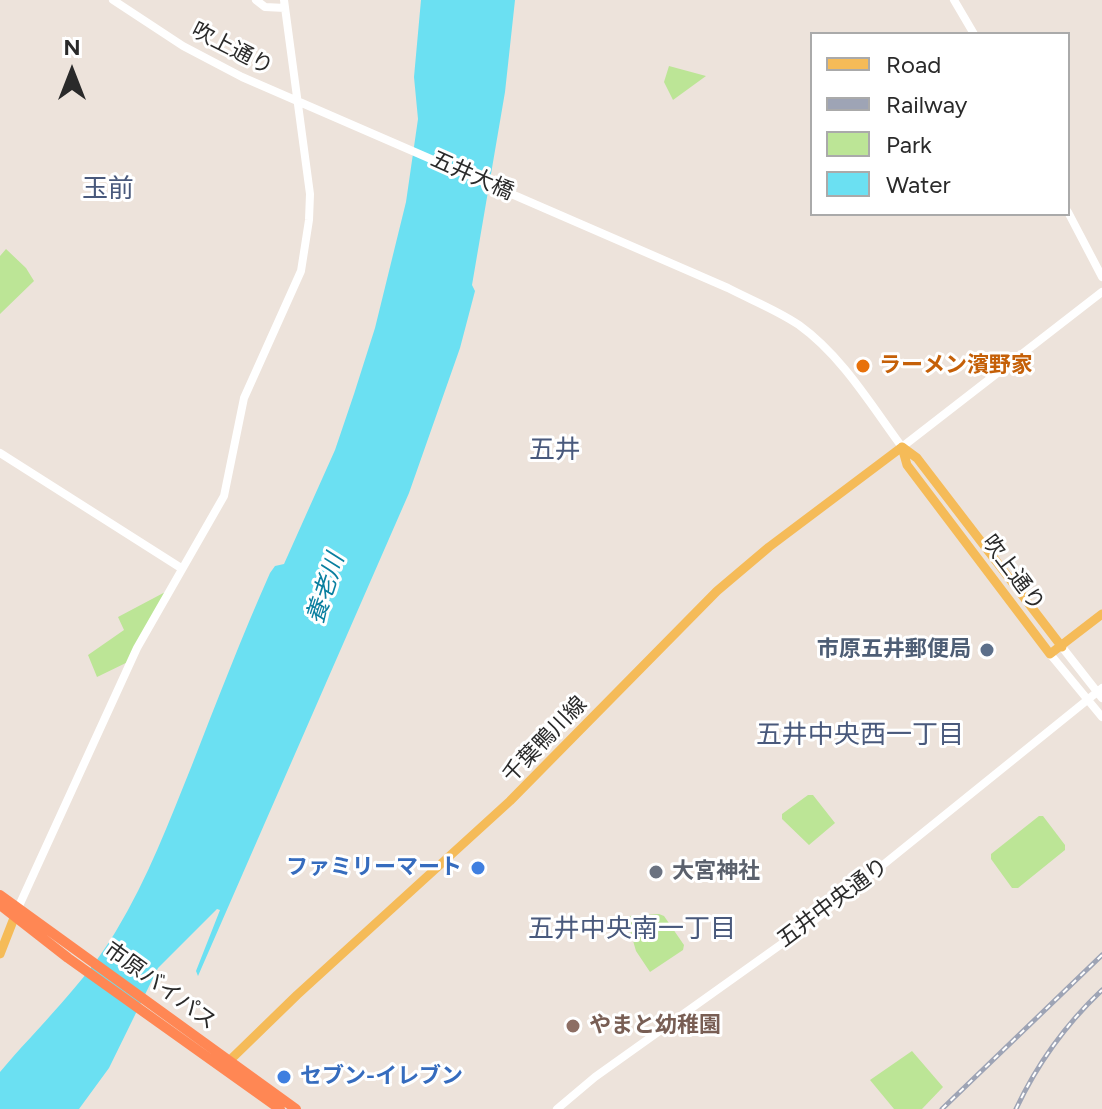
<!DOCTYPE html>
<meta charset="utf-8">
<style>
body{margin:0}
#map{position:relative;width:1102px;height:1109px;overflow:hidden;background:#ede3db;font-family:Figtree,sans-serif}
canvas{display:block}
.legend{position:absolute;left:810px;top:32px;width:260px;height:184px;box-sizing:border-box;background:#fff;border:2px solid #aaa;margin:0;padding:10px 14px;list-style:none;font-size:24px;color:#2a2a2a}
.legend li{display:flex;align-items:center;gap:16px;height:40px}
.legend b{width:40px;border:2px solid #aaa}
.north{position:absolute;left:32px;top:32px;width:80px;height:80px;-webkit-text-stroke:6px #fff;paint-order:stroke;rotate:0deg;font-size:22px;font-weight:700;line-height:32px;text-align:center;color:#2a2a2a}
.north::after{content:'';display:block;margin:auto;width:28px;height:36px;background:#2a2a2a;clip-path:polygon(50% 0,100% 100%,50% 72%,0 100%)}
</style>
<div id="map">
<canvas width="1102" height="1109"></canvas>
<ul class="legend">
<li><b style="height:10px;background:#f5bb58"></b>Road</li>
<li><b style="height:10px;background:#9ea4b5"></b>Railway</li>
<li><b style="height:22px;background:#bce596"></b>Park</li>
<li><b style="height:22px;background:#6be0f2"></b>Water</li>
</ul>
<div class="north">N</div>
</div>
<script>
const ctx = document.querySelector('canvas').getContext('2d');
ctx.lineJoin = 'round';
function fillPath(path, color) { ctx.fillStyle = color; ctx.fill(path, 'evenodd'); }
function stroke(path, color, width, dash) { ctx.strokeStyle = color; ctx.lineWidth = width; ctx.lineCap = dash ? 'butt' : 'round'; ctx.setLineDash(dash || []); ctx.stroke(path); }
function write(font, color, halo, rows, align = 'center') {
  ctx.font = font + ' Figtree,"Noto Sans JP",sans-serif'; ctx.lineWidth = 6; ctx.setLineDash([]); ctx.textBaseline = 'middle'; ctx.strokeStyle = halo; ctx.fillStyle = color; for (const [text, x, y, turn = 0] of rows) {
    ctx.save(); ctx.translate(x, y); ctx.rotate((+turn || 0) * Math.PI / 180); ctx.textAlign = isNaN(turn) ? turn : align; if (halo) ctx.strokeText(text, 0, 0); ctx.fillText(text, 0, 0); ctx.restore();
  }
}
const green = new Path2D(`
 M669,66l37,10 -33,24 -9,-18z
 M6,249l20,19 8,13 -34,33v-58z
 M169,590l-37,70 -35,17 -9,-22 36,-25 -6,-13z
 M808,795h5l22,28 -26,22 -27,-26v-5z
 M1039,816h4l22,29v5l-47,38h-6l-21,-29v-5z
 M659,914l5,2 20,29 -1,5 -33,22 -14,-21 -9,-31 3,-4z
 M912,1051l31,36 -21,22h-28l-24,-29z`);
const water = new Path2D(`
 M421,0h94l-10,92 -33,193 3,6 -15,57 -51,145 -211,483 -2,-5 24,-61 -3,-1 -59,59 -49,100 -30,41h-79v-37c39,-46 85,-89 116,-141 32,-53 53,-109 76,-166 25,-64 50,-129 78,-192l5,-7 9,-2 51,-114 19,-56 21,-66 31,-126 12,-83 -4,-42z`);
const secondary = new Path2D(`
 M113,0l70,46 59,31 486,211c23,12 49,22 71,37 43,31 72,80 103,122l200,-155
 M256,0l9,7 20,1
 M954,0l20,34
 M1068,212l34,65
 M0,453l181,115
 M1062,647l40,51
 M1050,654l52,63
 M18,908l119,-260 87,-152 20,-98 57,-127 8,-51 1,-26 -26,-194
 M557,1109l38,-32 216,-154 291,-235`);
const primary = new Path2D(`
 M902,447l5,18 143,189 52,-40
 M902,447l15,11 145,189
 M0,954l16,-41
 M226,1064l71,-69 213,-194 207,-210 52,-44 133,-100`);
const highway = new Path2D(`
 M0,895l296,214
 M0,905l68,53 212,151`);
const rail = new Path2D(`
 M942,1109l160,-154
 M1016,1109c21,-45 50,-85 86,-119`);
const markers = [
 [863,366,8,"#e8710a"],
 [987,650,8,"#5c6f8a"],
 [478,868,8,"#3f7fe0"],
 [656,872,8,"#6b7280"],
 [573,1026,8,"#8d6e63"],
 [284,1077,8,"#3f7fe0"]
];
const streetNames = [
 ["吹上通り",232,49,27],
 ["五井大橋",472,176,24],
 ["吹上通り",1013,573,53],
 ["千葉鴨川線",545,740,-46],
 ["五井中央通り",833,903,-37],
 ["市原バイパス",160,986,36]
];
const foodNames = [
 ["ラーメン濱野家",879,366]
];
const serviceNames = [
 ["市原五井郵便局",971,650]
];
const shopNames = [
 ["ファミリーマート",462,868],
 ["セブン-イレブン",300,1077,"left"]
];
const worshipNames = [
 ["大宮神社",672,872]
];
const educationNames = [
 ["やまと幼稚園",589,1026]
];
const waterNames = [
 ["養老川",326,589,-72]
];
const quarterNames = [
 ["玉前",108,189],
 ["五井",555,450],
 ["五井中央西一丁目",860,735],
 ["五井中央南一丁目",632,929]
];
fillPath(green, '#bce596');
fillPath(water, '#6be0f2');
stroke(secondary, '#fff', 8);
stroke(primary, '#f5bb58', 9);
stroke(highway, '#ff8754', 10);
stroke(rail, '#9ea4b5', 5);
stroke(rail, '#fff', 2, [6]);
for (const [x, y, r, color] of markers) { const dot = new Path2D(); dot.arc(x, y, r, 0, 2 * Math.PI); ctx.fillStyle = color; ctx.fill(dot); stroke(dot, '#fff', 3); }
write('22px', '#2a2a2a', '#fff', streetNames);
write('bold 22px', '#c56008', '#fff', foodNames, 'left');
write('bold 22px', '#4e5e75', '#fff', serviceNames, 'right');
write('bold 22px', '#366cbe', '#fff', shopNames, 'right');
write('bold 22px', '#5b616d', '#fff', worshipNames, 'left');
write('bold 22px', '#785e54', '#fff', educationNames, 'left');
write('italic 24px', '#097f9f', '#fff', waterNames);
write('26px', '#49597c', '#fff', quarterNames);
</script>
